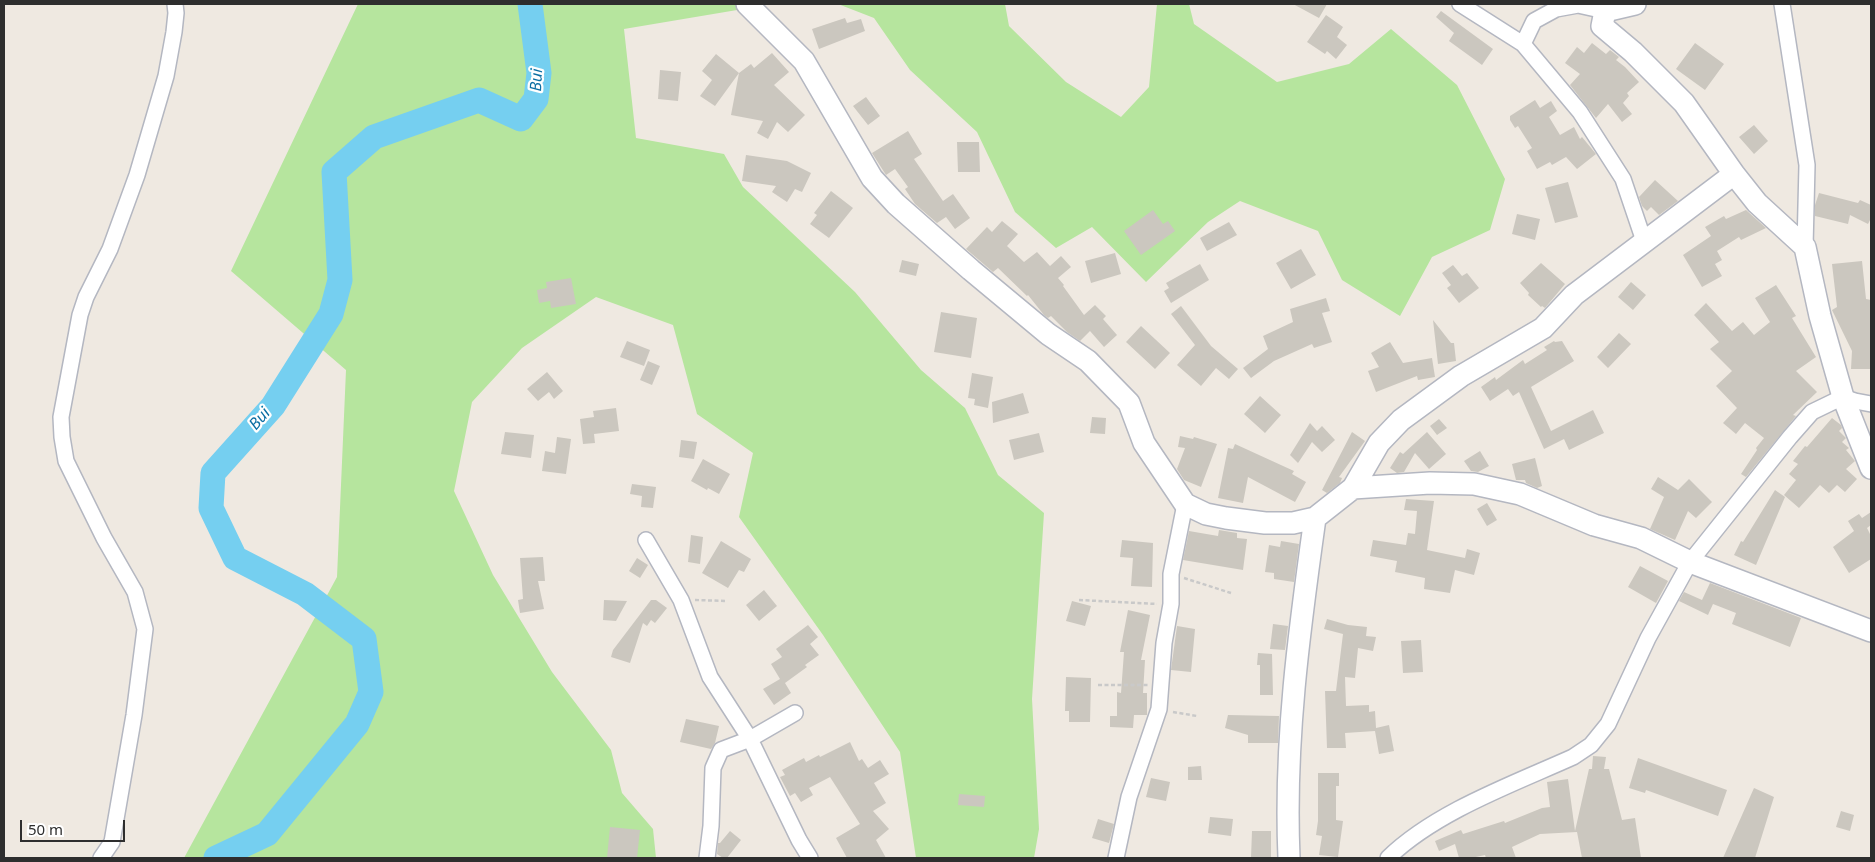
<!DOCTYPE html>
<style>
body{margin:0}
#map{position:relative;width:1875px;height:862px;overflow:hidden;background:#efe9e1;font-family:"Noto Sans",sans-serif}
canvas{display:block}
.frame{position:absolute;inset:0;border:5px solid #2e2e2e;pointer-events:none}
.scale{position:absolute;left:20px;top:820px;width:105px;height:22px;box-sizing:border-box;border:2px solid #2e2e2e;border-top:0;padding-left:6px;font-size:15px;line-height:18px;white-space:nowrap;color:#2e2e2e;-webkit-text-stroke:4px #fff;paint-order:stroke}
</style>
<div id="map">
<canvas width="1875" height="862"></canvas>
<div class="frame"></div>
<div class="scale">50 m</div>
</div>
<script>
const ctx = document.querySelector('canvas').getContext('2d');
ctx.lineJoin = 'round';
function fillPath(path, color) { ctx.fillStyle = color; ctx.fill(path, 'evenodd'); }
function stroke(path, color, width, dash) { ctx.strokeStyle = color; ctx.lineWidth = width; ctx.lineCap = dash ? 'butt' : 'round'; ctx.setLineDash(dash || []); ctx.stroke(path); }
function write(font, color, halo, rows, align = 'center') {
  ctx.font = font + ' "Noto Sans",sans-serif'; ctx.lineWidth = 4.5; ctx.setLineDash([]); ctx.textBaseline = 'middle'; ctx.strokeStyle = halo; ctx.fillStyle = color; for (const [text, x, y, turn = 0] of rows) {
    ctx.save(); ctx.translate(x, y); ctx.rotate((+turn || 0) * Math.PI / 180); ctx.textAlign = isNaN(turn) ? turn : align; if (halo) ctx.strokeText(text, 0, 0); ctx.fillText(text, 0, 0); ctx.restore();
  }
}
const green = new Path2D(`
 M358,4h400l-15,5 -119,20 12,109 88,16 19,33 112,105 66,78 44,38 33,67 46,38 -12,186 7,130 -5,29h-118l-16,-106 -77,-117 -84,-118 14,-64 -56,-39 -24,-89 -77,-28 -74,51 -50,54 -18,89 39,84 59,97 59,78 11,43 31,36 3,29h-472l153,-281 9,-207 -115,-99z
 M838,4h167l4,22 57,56 55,35 28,-30 8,-83h32l5,20 83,58 72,-18 42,-35 66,56 48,94 -15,51 -58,27 -32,59 -58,-36 -24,-49 -78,-30 -32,21 -62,60 -54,-55 -36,21 -41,-36 -38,-80 -67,-62 -36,-52z`);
const river = new Path2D(`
 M216,858l51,-24 90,-110 14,-32 -7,-53 -59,-45 -70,-36 -24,-50 2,-35 60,-67 58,-92 9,-34 -6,-108 40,-35 105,-37 42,19 15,-20 3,-26 -9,-69`);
const building = new Path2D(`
 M1293,4h34l-8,14z
 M1441,11l52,38 -11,16 -33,-24 5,-8 -18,-16z
 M1326,15l17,12 -6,10 10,8 -11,14 -9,-8 -2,3 -18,-12z
 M845,18l2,5 14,-4 4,12 -46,18 -7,-20z
 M1592,43l14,11 4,-4 9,7 -3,3 9,7 14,15 -12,11 2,3 -6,7 9,11 -10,8 -14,-18 -12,14 -26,-33 10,-11 -15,-11 12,-16 7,6z
 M1695,43l29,21 -19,26 -29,-21z
 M772,53l17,19 -15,13 31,30 -17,17 -11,-10 -9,17 -11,-6 6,-12 -32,-6 8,-42 12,-9 3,4z
 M716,54l23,19 -24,33 -15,-10 12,-16 -10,-9z
 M660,70l21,2 -3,29 -20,-2z
 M866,97l14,19 -12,9 -15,-19z
 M1535,100l5,8 11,-7 6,10 -8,6 11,18 14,-8 6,12 2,-2 14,17 -19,15 -11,-12 -14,8 -2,-3 -13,7 -10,-18 5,-3 -14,-22 -3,2 -5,-8v-4z
 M1754,125l14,16 -14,13 -15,-17z
 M908,131l14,23 -8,5 29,42 10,-7 17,24 -15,11 -9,-12 -9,6 -22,-19 -10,-15 3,-2 -13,-18 -9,6 -14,-22z
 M957,142h22l1,30h-22z
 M746,155l41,6 24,12 -9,19 -7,-3 -8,13 -15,-10 4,-6 -34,-5z
 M1655,180l23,21 -19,14 -8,-8 -4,4 -5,-5 -3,-9z
 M1568,182l10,35 -23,6 -10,-35z
 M831,191l22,17 -24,30 -19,-14 7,-9 -3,-2z
 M1819,193l39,10 2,-3 11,5v13l-3,6 -18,-9 -2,9 -33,-8v-11z
 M1153,210l10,14 5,-3 7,10 -34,24 -17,-24z
 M1746,210l20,18 -25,12 -2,-3 -22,14 5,9 -7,4 7,12 -20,11 -19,-32 28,-19 -6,-9 19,-11 2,3z
 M1517,214l23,5 -5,21 -23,-6z
 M1002,221l16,13 -11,12 17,16 13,-10 13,14 11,-10 10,11 -13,11 6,7 -1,1 21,29 11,-10 11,11 -3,3 14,16 -13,12 -14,-16 -10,10 -13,-9 -16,-16 -3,2 -4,-3 -16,-20 -1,1 -29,-28 -5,4 -27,-23 21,-22 5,5z
 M1229,222l8,13 -30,16 -7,-13z
 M1301,249l15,26 -25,14 -15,-26z
 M1115,253l6,21 -30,9 -6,-22z
 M902,260l17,4 -3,12 -17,-4z
 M1862,261l4,38 5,1v69h-20l1,-18 -20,-41 5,-3 -5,-43z
 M1541,263l24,21 -20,24 -3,-2 -1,1 -13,-12 1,-2 -9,-10z
 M1200,264l9,16 -38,23 -7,-12 5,-3 -3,-5z
 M1453,265l9,11 5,-3 12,15 -20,15 -12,-15 4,-3 -9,-12z
 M571,278l5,26 -25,4 -1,-7 -11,2 -2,-13 10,-2 -1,-6z
 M1631,282l15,13 -13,15 -15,-13z
 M1776,285l20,31 -4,2 24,39 -20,14 21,21 -24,23 3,1 -50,61 -5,-3 16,-24 -1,-2 8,-10 -19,-15 -9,11 -13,-11 14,-15 -21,-22 16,-15 -22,-22 9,-7 -25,-27 12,-12 26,28 11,-9 11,13 16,-13 -15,-24z
 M1326,298l4,13 -8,2 10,29 -18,6 -2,-4 -38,17 -23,17 -8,-10 25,-19 -5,-13 30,-14 -3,-13z
 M1181,306l30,40 27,23 -9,10 -13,-11 -15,18 -24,-21 18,-20 -24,-31z
 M941,312l36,6 -6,40 -37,-6z
 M1433,320l18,23h3l2,18 -18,3z
 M1141,326l29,27 -15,16 -29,-27z
 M1619,333l12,11 -23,24 -11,-11z
 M627,341l23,9 -6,16 -24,-9z
 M1554,341l1,1 7,-1 12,20 -43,26 20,44 42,-21 11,23 -35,17 -5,-11 -20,10 -25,-57 -6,4 -5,-7 -18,12 -9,-14 14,-10 1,3 27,-20 2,4 22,-14 -3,-3z
 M1390,342l13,21 29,-5 3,19 -17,3 -1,-4 -41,16 -8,-21 11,-4 -8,-14z
 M648,361l12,5 -8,19 -12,-5z
 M547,372l16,19 -9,8 -5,-7 -11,9 -11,-12z
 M972,373l21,4 -5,31 -14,-3 1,-6 -7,-1z
 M1023,393l6,20 -36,10 -1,-21z
 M1260,396l21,19 -16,18 -21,-19z
 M616,408l3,23 -25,3 1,9 -12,1 -3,-25 14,-2 -1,-6z
 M1092,417l14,1 -1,16 -15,-1z
 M1832,418l9,7 1,3 -3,3 7,7 -4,4 7,6 -3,2 9,11 -9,8 11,10 -12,13 -8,-7 -8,8 -9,-8 -21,23 -15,-13 12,-15 -7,-6 9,-10 -5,-3 12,-15 2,1z
 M1439,419l8,9 -10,7 -7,-9z
 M1310,423l7,8 5,-5 13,14 -13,12 -10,-10 -14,21 -8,-8z
 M505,432l29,3 -3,23 -30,-4z
 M1352,432l13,9 -26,36 3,1 -2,5 -13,10 -5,-3z
 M1427,432l19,22 -17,15 -14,-16 -11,19 -7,1 -7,-5 10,-16 3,2z
 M1039,433l5,19 -30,8 -5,-20z
 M1180,436l13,3 1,-2 23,7 -16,43 -17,-7 -7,-11 8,-21 -7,-1z
 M557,437l14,2 -5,35 -24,-3 3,-20 10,2z
 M681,440l16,2 -3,17 -15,-2z
 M1235,444l59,27 -2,3 14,8 -11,20 -47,-25 -5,26 -25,-5 10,-50 5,1z
 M1480,451l9,15 -11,6 -7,-1 -7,-10z
 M1535,458l7,28 -5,2 -11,-5 -1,-3h-9l-4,-16z
 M703,459l27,15 -11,20 -11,-6 -1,2 -16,-9z
 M1658,477l20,13 11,-11 23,23 -16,16 -8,-7 -13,29 -25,-11 14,-32 -13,-8z
 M632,484l24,3 -3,21 -12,-1 1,-11 -12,-2z
 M1775,490l10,7 -29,68 -22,-10 7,-14 2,1z
 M1406,499l28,2 -7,49 38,8 2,-9 13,4 -6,22 -19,-5 -5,23 -26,-4 1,-11 -30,-6 2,-11 -27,-5 3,-16 33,5 2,-12 7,1 2,-23 -13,-1z
 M1487,503l10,17 -10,6 -10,-17z
 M1871,512v13l-4,3 4,8v23l-22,14 -16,-26 21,-16 -6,-10 11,-7 3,4z
 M1219,530l18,3v5l10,1 -4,31 -60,-10 6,-29 29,5z
 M691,535l12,2 -3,27 -12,-2z
 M1122,540l31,3 -1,44 -21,-1 2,-28 -13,-1z
 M721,541l30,18 -7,13 -5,-2 -11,18 -26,-15z
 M1281,541l18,3 -5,38 -20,-3v-6l-9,-1 4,-27 11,2z
 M543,557l2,24h-7l6,28 -24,4 -2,-13 5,-1 -3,-41z
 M637,558l11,7 -8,13 -11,-7z
 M1640,566l28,15 -12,22 -28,-16z
 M1710,583l91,35 -11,29 -58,-23 4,-11 -23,-9 -5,11 -29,-14 5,-9 18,8z
 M764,590l13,16 -18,15 -13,-16z
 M604,600l23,1 -11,20 -13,-1z
 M651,600h5l11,8 -12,15 -4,-3 -4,6 -4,-3 -13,40 -19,-6 2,-7z
 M1072,601l19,5 -6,20 -19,-5z
 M1128,610l22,5 -9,45h4l-2,33h4v22h-13l-1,13 -23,-1v-11h7v-24l4,1 3,-41h-4z
 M1327,619l21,6 19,2 -1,9 10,1 -3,14 -15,-3 -3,30 -10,-1 1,29 23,-1v7l6,-1 1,17 13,-3 5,26 -15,3 -4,-23 -30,2 1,15h-19l-2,-57h11l7,-57 -19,-5z
 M1273,624l15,2 -3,24 -15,-1z
 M808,625l10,12 -8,7 9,11 -14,10 2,2 -22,16 6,10 -17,12 -11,-16 17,-10 -9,-15 11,-7 -6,-8z
 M1177,626l18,3 -4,43 -20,-2z
 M1421,640l2,32 -20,1 -2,-32z
 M1258,653l14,1 1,41h-13v-30h-3z
 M1066,677l25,1 -1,44h-21v-11h-4z
 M1228,715l51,1 -1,27h-30v-8l-23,-7z
 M686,719l33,7 -4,17 -4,6 -31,-7z
 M850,742l9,19 3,-2 6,9 12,-8 9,14 -15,9 12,20 -13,8 16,18 -13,11 10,18h-39l-11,-20 24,-14 -30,-47 -21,11 4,7 -12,7 -6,-9 -5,3 -10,-19 5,-2 -3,-5 22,-12 2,4 13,-7 1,2z
 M1593,756l13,1 -2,12h5l13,51 13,-2 6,40h-59l-5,-26 -37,2 -28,13 4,11h-30l-1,-3 -14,3h-12l-4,-14 -16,7 -4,-10 26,-11 2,4 41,-13 1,2 37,-15 8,-1 -3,-25 21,-3 7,52 14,-62h3z
 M1638,758l89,32 -9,26 -72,-26 -1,3 -16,-5z
 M1201,766l1,14h-14v-13z
 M1318,773h21v13h-3v34l7,1 -5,36 -19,-2 3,-19 -6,-1 2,-14z
 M1151,778l19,4 -4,19 -20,-4z
 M1754,788l20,9 -19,61h-32z
 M959,794l26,2 -1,11 -26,-2z
 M1841,811l13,4 -4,16 -14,-4z
 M1210,817l23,2 -2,17 -23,-3z
 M1098,819l16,5 -5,19 -17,-5z
 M610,827l30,3 -3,28h-30z
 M730,831l11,9 -14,18h-4l-6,-4 1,-11h2z
 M1252,831h19v27h-20z`);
const path = new Path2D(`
 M1184,578l47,15
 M695,600l32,1
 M1079,600l78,4
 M1098,685h50
 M1173,712l24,4`);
const street = new Path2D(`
 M1460,4l63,40 57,68 43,67 21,62
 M1782,4l25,161 -2,82
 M1523,44l11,-23 22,-12 22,-4 27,6
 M646,540l35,60 29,77 40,62 49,101 11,18
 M101,858l11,-16 22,-127 11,-86 -10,-37 -31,-54 -38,-77 -4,-24 -1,-20 19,-102 6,-18 24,-48 27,-74 29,-99 8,-44 2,-19 -1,-9
 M707,858l4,-32 2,-58 8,-18 29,-11 45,-26
 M1116,858l13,-61 30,-88 5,-66 7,-39v-30l14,-70
 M1388,858c47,-46 125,-74 185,-101l18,-12 17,-21 40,-86 42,-76 100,-125 22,-25 31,-15 12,4 16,3`);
const secondary = new Path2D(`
 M747,4l57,57 68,117 24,26 75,66 77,64 40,27 41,42 15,40 41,61 21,10 20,4 39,5h28l22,-5 38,-30 26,-45 22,-23 60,-44 82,-48 31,-33 160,-121
 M1635,4l-30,7 -3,15 31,26 51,51 50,71 23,29 48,44 15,69 23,81 28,71
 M1353,488l77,-5 44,1 46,10 74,31 47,13 49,24 181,69
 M1289,858c-5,-116 10,-226 26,-340`);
const waterNames = [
 ["Bui",537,80,-87],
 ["Bui",260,419,-49]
];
fillPath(green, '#b6e59e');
stroke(river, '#75cff0', 25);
fillPath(building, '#cbc7bf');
stroke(street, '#b4b7c1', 18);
stroke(secondary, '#b4b7c1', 24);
stroke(path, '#c9c9c9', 2.5, [4, 2.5]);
stroke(street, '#fff', 15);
stroke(secondary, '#fff', 21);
write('italic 16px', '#0d6fa3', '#fff', waterNames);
</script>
